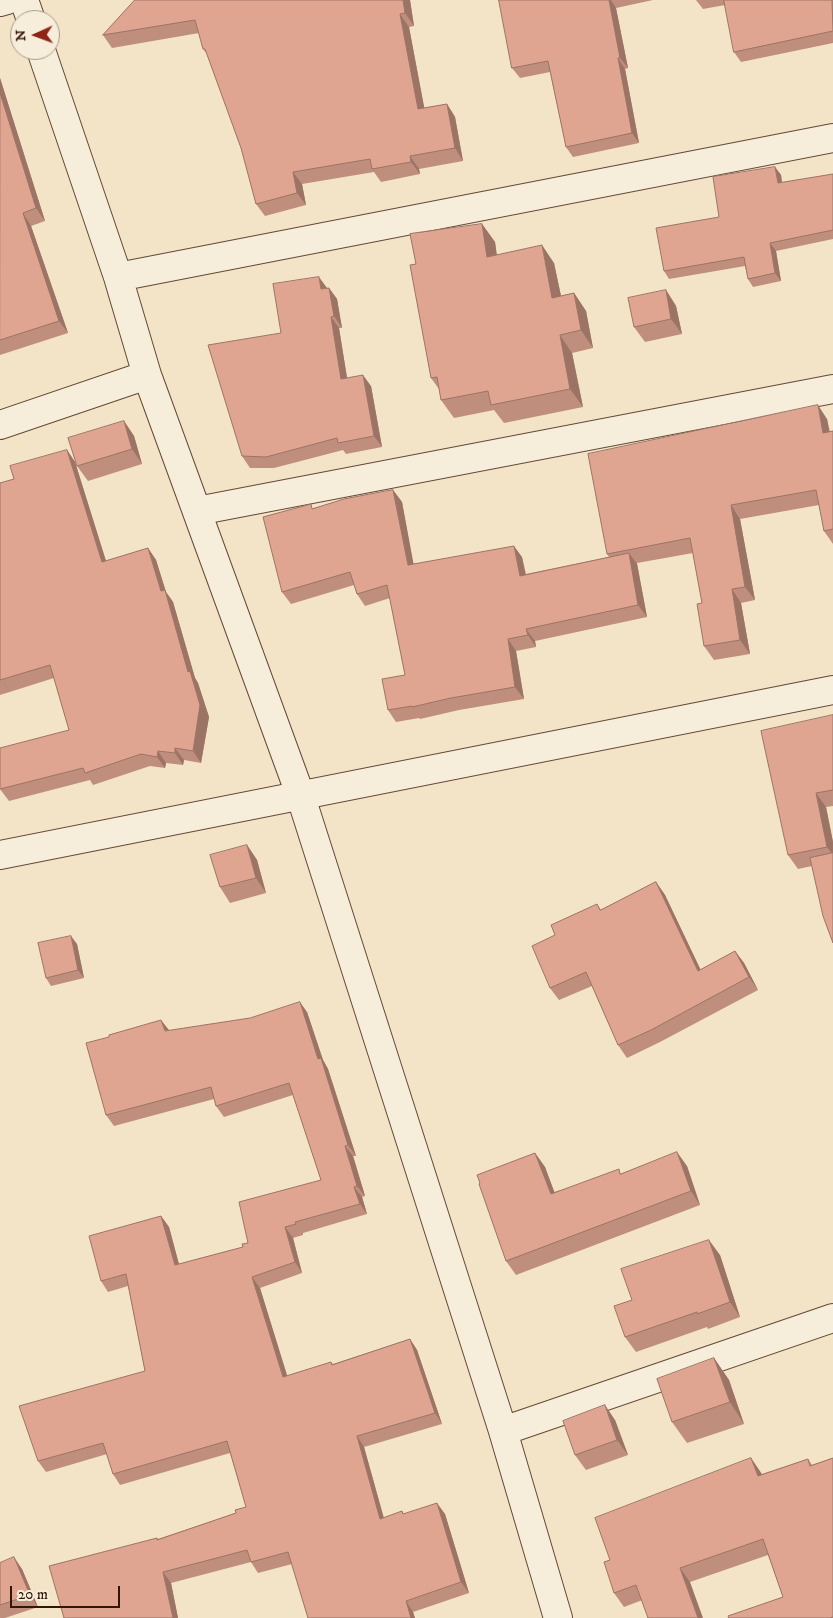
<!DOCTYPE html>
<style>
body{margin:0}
#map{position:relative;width:833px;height:1618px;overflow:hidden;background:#f3e3c7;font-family:"IM FELL DW Pica",serif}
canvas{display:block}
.north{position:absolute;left:10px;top:10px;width:50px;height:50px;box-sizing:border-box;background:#f7eddb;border:1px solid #a99786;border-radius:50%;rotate:268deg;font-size:14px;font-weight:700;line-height:20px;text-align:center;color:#331606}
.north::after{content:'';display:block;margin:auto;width:18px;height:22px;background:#8f2418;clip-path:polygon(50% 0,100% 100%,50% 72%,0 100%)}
.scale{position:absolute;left:10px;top:1586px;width:110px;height:22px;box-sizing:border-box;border:2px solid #331606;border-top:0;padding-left:6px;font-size:15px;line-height:18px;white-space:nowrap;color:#331606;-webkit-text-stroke:4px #f7eddb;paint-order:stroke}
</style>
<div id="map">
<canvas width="833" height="1618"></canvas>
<div class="north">N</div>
<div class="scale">20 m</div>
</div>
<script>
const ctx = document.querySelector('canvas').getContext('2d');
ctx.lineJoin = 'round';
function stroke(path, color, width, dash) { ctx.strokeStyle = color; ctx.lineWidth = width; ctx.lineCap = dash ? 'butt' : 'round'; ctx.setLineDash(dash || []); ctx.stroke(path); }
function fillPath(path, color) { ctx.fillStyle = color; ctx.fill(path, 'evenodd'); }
const minor = new Path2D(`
 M24,0l7,20
 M0,2l7,-2
 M41,50l77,227 29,98 153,419 203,637 55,187
 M118,277l715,-139
 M0,425l147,-50
 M197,511l636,-122
 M0,855l833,-165
 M503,1431l330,-113`);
const wall = new Path2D(`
 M135,0h275l4,26 -5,1 15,81 23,-4 8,13 8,44 -44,8 1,5 -39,8 -7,-10 -72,12 4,21 -41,11 -9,-12 -15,-56 -34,-94 -4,-5 -4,-16 -87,15 -9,-13z
 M499,0h154l-37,8 12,60 -3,1 14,74 -66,14 -7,-10 -16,-75 -30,6 -8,-10z
 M696,0h137v43l-92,19 -7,-10 -9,-47 -22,4z
 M0,78l45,143 -14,5 37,107 -68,22z
 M775,167l6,8 1,8 51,-9v65l-57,12 5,30 -28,6 -5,-8 -3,-13 -76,13 -5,-8 55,-54z
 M482,224l13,18 2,13 57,8 7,33 13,-3 12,18 7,37 -21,5 11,54 -79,16 -10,-13 -40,8 -13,-18 -2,-11 -8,-11 -15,-114z
 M327,288h2l8,11 5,29h-3l8,50 24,8 11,61 -36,7 -3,-4 -69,18h-24l-8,-12 39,-123z
 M666,290l10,16 6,28 -37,8 -11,-15z
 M827,419l3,13 3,-1v113l-9,-13 -5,-26 -79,14 15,81 -14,3 9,51 -36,6 -10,-14 -2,-43 -9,-50 -56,10 10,54 -112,24 1,6 -20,4 8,48 -65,11 -39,9 -1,-1 -23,4 -8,-12 17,-35 -15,-77 -25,8 -8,-12 -3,-9 -63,19 -9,-12 32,-84 79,-18 9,12 11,62 109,-7 4,17 83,-17 -2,-3z
 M124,421l10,15 8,28 -54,17 -11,-15z
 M67,450l8,12 31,99 42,-13 8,12 10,32 7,10 22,76 3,5 11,34 -8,46 -17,-3 -1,5 -17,-2 -1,5 -15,-2 -57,19 -3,-5 -81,21 -9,-12 69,-59 -15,-52 -54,17v-212l14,-4z
 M833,715v91l-7,1 7,35v101l-21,-77 -14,3 -10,-14z
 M247,845l10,15 9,33 -36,10 -10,-16z
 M656,882l9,13 35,75 35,-19 9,12 14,27 -98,52 -33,16 -9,-13 -26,-59 -33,14 -9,-12 5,-53 42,-31 4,6z
 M77,944l7,34 -33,8 -5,-8z
 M307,1012l16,48 5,9 28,87h-3l12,40 -3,1 5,17 -64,19v2l-10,3 9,35 -42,15 27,88 44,-14 2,2 77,-25 7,11 25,74 -78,23 20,71 18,-7 2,3h41l24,79 -56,19 2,6h-107l-16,-54 -34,9 -7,-11 -80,21 7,35h-114l93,-80 1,1 78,-26 10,-6 -16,-54 -110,32 -7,-11 -6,-20 -61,18 -8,-11 107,-90 -17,-85 -20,6 -7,-11 60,-65 8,11 10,37 64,-17 78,-67 -28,-85 -69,22 -8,-11 -2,-7 -100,27 -8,-11 63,-84z
 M535,1153l10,14 9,25 68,-19 65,-7 13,39 -184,70 -10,-14z
 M720,1255l20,62 -32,12 -1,-2 -71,25 -11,-15z
 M714,1358l15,22 15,44 -57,19 -15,-21z
 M615,1420l13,35 -42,15 -11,-15z
 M751,1458l11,16 46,-15 4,6 21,-7v160h-104l54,-21 -15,-42 -78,27 -66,25 -10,-14 -4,-33z
 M0,1563l22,6 16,38 -33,11h-5z`);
const shadedWall = new Path2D(`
 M403,0h7l4,26 -9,-13z
 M609,0h2l5,8 12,60 -8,-10z
 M400,14l9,13 18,95 -9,-13z
 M618,58l7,11 14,74 -7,-10z
 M0,78l45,143 -9,-13 -36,-115z
 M447,104l8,13 8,44 -8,-13z
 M410,156l9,13 1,5 -9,-12z
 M775,167l6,8 2,16 -5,-8z
 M293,172l9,12 4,21 -9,-12z
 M23,213l8,13 37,107 -9,-12z
 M482,224l13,18 4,32 -12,-17z
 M770,243l6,8 5,30 -6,-8z
 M542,245l12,18 11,52 -13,-17z
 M319,277l8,11 -6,1z
 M329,288l8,11 5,29 -8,-12z
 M666,290l10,16 6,28 -11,-15z
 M574,293l12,18 7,37 -12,-18z
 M331,317l8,11 10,62 -8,-11z
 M560,335l12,18 11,54 -13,-18z
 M363,375l8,11 11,61 -8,-11z
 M818,405l9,14 5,27 -9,-13z
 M124,421l10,15 8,28 -10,-15z
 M67,450l8,12 35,112 -8,-12z
 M393,490l9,12 14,75 -8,-12z
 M731,505l9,14 15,81 -10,-13z
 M514,546l8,11 6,30 -8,-11z
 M148,548l8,12 10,32 7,10 22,76 3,5 11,34 -8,46 -8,-12 -32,-160z
 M629,553l8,11 10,53 -9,-12z
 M732,589l9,14 9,51 -10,-14z
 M526,629l9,12 1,6 -8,-12z
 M508,639l8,12 8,48 -9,-12z
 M175,748l9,12 -1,5 -8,-12z
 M158,751l8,12 -1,5 -8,-11z
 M816,793l10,14 7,35v13l-6,-8z
 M247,845l10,15 9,33 -10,-15z
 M656,882l9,13 42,88 -9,-12z
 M71,936l6,8 7,34 -6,-8z
 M735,951l9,12 14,27 -9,-13z
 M300,1002l7,10 16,48 5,9 28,87 -8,-11 -30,-86z
 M161,1020l8,10 -4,1z
 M345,1146l8,10 12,40 -8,-10z
 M677,1152l10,14 13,39 -9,-14z
 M535,1153l10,14 15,40 -9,-13z
 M354,1187l8,10 5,17 -7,-10z
 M161,1216l8,11 13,49 -7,-11z
 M285,1227l8,11 9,35 -7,-11z
 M709,1240l11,15 20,62 -10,-15z
 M252,1277l8,11 31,100 -8,-11z
 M410,1339l7,11 25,74 -7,-11z
 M714,1358l15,22 15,44 -14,-22z
 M605,1405l10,15 13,35 -11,-15z
 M357,1436l7,11 23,83 -7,-11z
 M751,1458l10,15 7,17 -10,-14z
 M437,1503l8,11 24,79 -8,-11z
 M14,1557l8,12 16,38 -8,-12z
 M680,1568l10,14 13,36h-5z
 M163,1572l8,11 7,35h-5z
 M406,1601l7,11 2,6h-4z`);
const building = new Path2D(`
 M135,0h268l2,13 -5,1 18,95 29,-5 8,44 -45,8 1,6 -39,7 -2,-10 -77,13 4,21 -41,11 -15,-56 -36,-99h-2l-8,-29 -92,15z
 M499,0h110l11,58h-2l14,75 -66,14 -18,-86 -36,7z
 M724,0h108l1,31 -99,21z
 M0,93l36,115 -13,5 36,108 -59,19z
 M775,167l3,16 55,-9v56l-63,13 5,30 -27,6 -4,-22 -80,14 -8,-43 63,-11 -6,-40z
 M482,224l5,33 55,-12 10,53 22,-5 7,37 -21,5 10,54 -79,16 -3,-14 -47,9 -4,-23 -6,1 -21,-113 6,-1 -6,-30z
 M319,277l2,12 8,-1 5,28 -3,1 10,62 22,-4 11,61 -36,7 -1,-5 -71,19 -24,-1 -34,-111 73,-12 -8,-49z
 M666,290l5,29 -37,8 -6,-29z
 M818,405l5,28 10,-2v98l-9,2 -8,-41 -85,15 14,82 -13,2 8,51 -36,6 -7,-42 5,-1 -12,-65 -83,16 -19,-100z
 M124,421l8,28 -55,17 -9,-28z
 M67,450l35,112 46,-14 13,43 4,-1 23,82 2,-1 10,34 -7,46 -18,-3v5l-17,-2 -1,6 -16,-3 -56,19 -2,-5 -83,21v-41l69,-18 -19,-65 -50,15v-197l14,-4 -4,-13z
 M393,490l15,75 106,-19 6,30 109,-23 9,52 -112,24 2,6 -20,4 7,48 -64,11 -39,9v-1l-24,4 -6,-31 23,-4 -18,-90 -30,9 -7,-22 -68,20 -19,-75 48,-13 1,5 32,-10z
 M833,715v75l-17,3 11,54 -39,8 -27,-124z
 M247,845l9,33 -36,9 -10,-32z
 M833,853v90l-10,-27 -13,-58z
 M656,882l42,89 37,-20 14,26 -98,53 -33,15 -32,-73 -36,16 -18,-42 23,-11 -4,-10 46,-21 3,6z
 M71,936l7,34 -32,8 -8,-35z
 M300,1002l18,57 3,-1 27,87 -3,1 12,40 -3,1 6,17 -65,18 1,2 -11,3 10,35 -43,15 31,100 48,-15 1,3 78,-26 25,74 -78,23 23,83 22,-8 1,3 34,-11 24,79 -55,19 5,17h-103l-20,-66 -37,10 -4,-12 -84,22 10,46h-109l-15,-52 108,-28v2l79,-27 -1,-3 11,-3 -19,-66 -114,33 -10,-31 -65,18 -19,-55 126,-35 -19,-97 -25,7 -12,-45 72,-20 14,49 68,-18 -1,-3 6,-1 -9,-41 82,-22 -32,-97 -73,23 -5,-19 -105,28 -20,-72 23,-6v-2l52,-15 4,11 85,-13z
 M677,1152l14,39 -185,70 -27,-77 1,-1 -3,-8 58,-22 16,41 68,-25 1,5z
 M709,1240l21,62 -33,12v-2l-72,25 -11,-31 18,-6 -11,-31z
 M714,1358l16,44 -58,20 -15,-43z
 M605,1405l12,35 -42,15 -12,-34z
 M751,1458l7,18 50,-17 2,7 23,-8v159l-3,1h-101l-1,-2 55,-19 -20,-58 -83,29 18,50h-50l-12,-33 -22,8 -10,-31 6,-2 -15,-42z
 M14,1557l16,38 -30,10v-42z`);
stroke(minor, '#634936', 30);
stroke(minor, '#f7eddb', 28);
fillPath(wall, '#c08e7d');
fillPath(shadedWall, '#9c7466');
fillPath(building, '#dfa591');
stroke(building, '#9c7466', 1);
</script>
